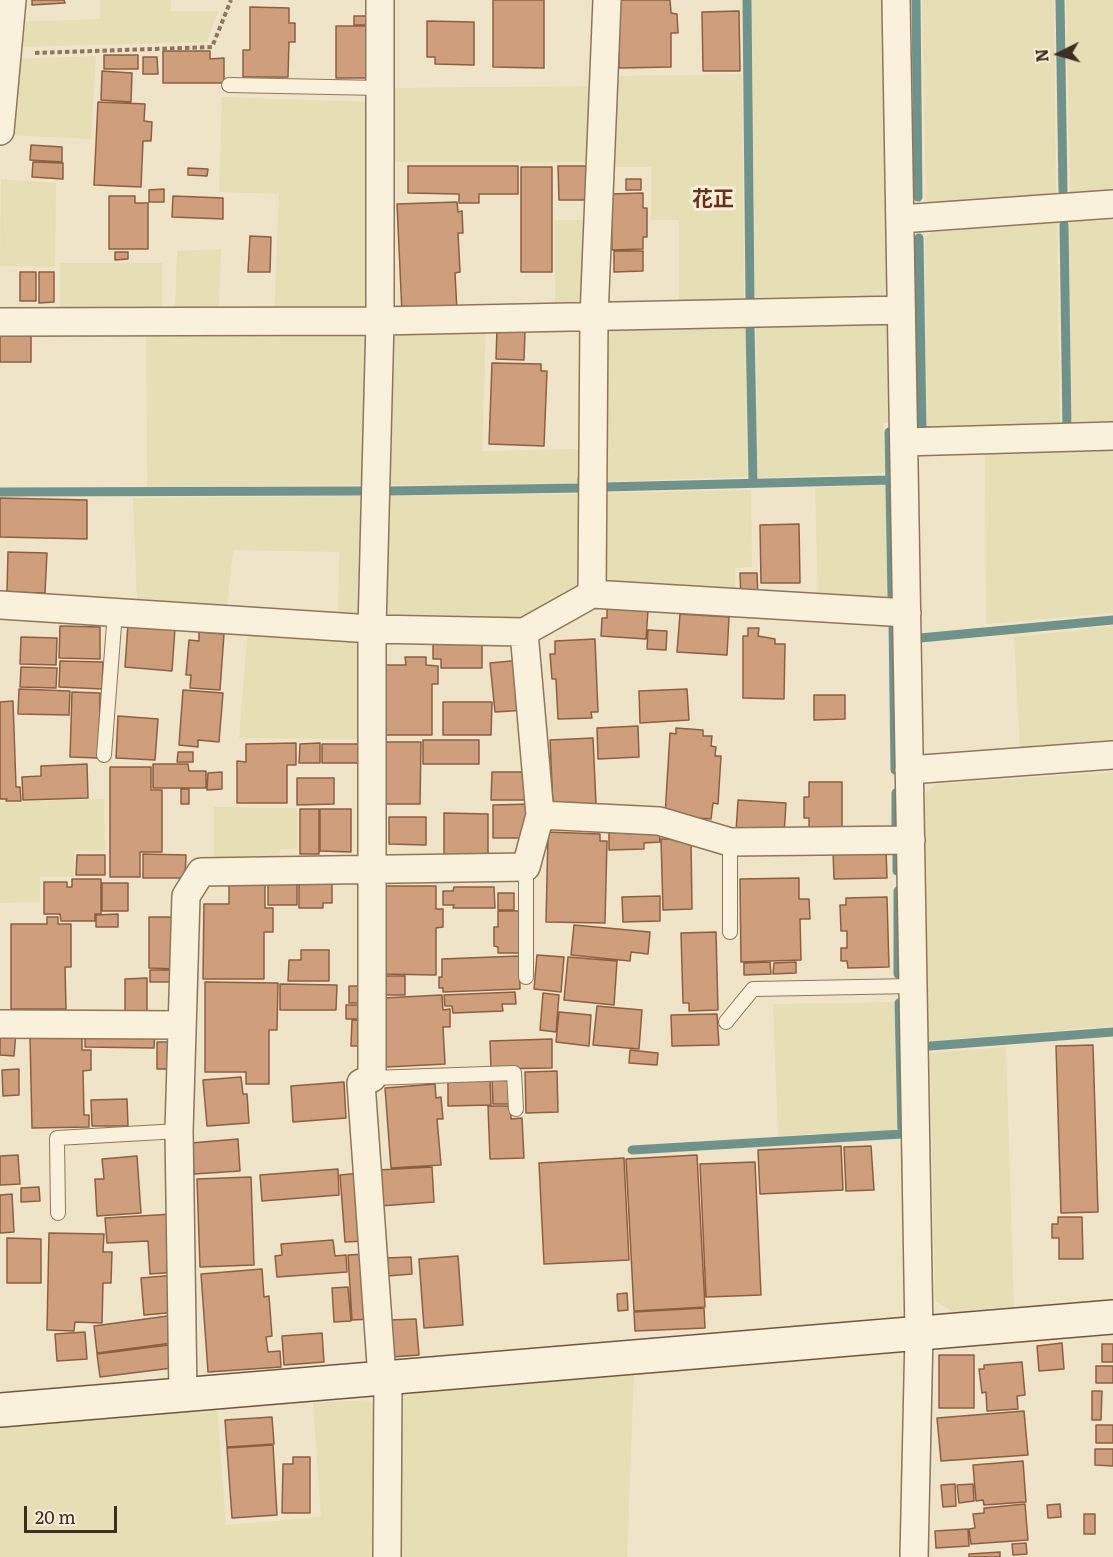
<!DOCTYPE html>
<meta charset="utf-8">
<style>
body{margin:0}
#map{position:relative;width:1113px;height:1557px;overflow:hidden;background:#f0e4c8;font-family:Literata,serif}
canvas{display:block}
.north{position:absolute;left:1029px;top:24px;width:60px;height:60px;-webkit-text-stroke:4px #f7eed8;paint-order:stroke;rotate:265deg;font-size:16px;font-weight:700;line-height:24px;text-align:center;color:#3d2e20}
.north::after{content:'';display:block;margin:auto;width:21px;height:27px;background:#3d2e20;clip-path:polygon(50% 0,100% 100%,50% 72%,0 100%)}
.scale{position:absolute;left:24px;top:1506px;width:93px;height:27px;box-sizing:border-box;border:3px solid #3d2e20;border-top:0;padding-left:8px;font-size:18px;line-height:21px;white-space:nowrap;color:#3d2e20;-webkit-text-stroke:4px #f7eed8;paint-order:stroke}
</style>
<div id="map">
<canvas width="1113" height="1557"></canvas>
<div class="north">N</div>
<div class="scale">20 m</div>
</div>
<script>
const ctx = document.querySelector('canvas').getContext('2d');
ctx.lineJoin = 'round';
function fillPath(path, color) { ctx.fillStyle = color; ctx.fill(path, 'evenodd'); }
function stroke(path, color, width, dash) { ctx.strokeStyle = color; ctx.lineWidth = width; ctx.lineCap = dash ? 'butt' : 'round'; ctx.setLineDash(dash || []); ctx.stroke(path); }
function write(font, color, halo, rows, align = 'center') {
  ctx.font = font + ' Literata,"Noto Sans JP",serif'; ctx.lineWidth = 6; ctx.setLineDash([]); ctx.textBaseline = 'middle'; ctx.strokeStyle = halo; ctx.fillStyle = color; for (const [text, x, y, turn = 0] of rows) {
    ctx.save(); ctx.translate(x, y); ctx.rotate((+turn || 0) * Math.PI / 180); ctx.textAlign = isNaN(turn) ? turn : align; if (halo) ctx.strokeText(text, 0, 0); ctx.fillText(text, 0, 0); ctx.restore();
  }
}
const farmland = new Path2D(`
 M100,0h71l-1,11h48l-11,31 -192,5 1,-25 84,-3z
 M752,0h134l8,292 -9,9 -130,3z
 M922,0h132l2,195 -130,11z
 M1066,0h47v192l-43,2z
 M96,56l-5,83 -86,-4 8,-76z
 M742,74l2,230h-65v-84h-28v-53h-43l4,-91z
 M593,86l-2,76h-201v-74z
 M222,97l150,5v213l-98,-1 5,-120 -60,-2z
 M1,179l55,4 -1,84 -55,-1z
 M555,220h33l-5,88 -28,1z
 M1113,220v201l-41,1 -3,-200z
 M1057,223l3,200 -133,4 -2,-188 6,-7z
 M221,249l-2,62 -44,1 2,-61z
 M60,263h102v49l-102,1z
 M879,319l12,7 4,96 -12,1 2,50 -127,5 -2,-157z
 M745,320l2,157 -147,5 4,-159z
 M371,326l-5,159 -219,2 -1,-160z
 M486,327l-4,124 97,-2 -1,35 -194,1 5,-141 8,-14z
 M1113,445v168l-127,11 -1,-176z
 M886,484l1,121 -69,-4 -3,-113z
 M751,490l1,77 -17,1 1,30 -137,-16v-89z
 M583,494l-4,96 -69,35 -131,-3 3,-126z
 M368,496l-3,109 -7,10 -20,2 1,-65 -106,-2 -6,58 -90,-3 -4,-107z
 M248,626l112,15 1,98 -122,-1z
 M1113,626v118l-93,8 -6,-115z
 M1113,772v254l-184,15 -5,-247 13,-10z
 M104,799l1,51 -31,1v26h-34v25l-40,1v-101z
 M214,807l83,1v41h-17l-1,17 -65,-1z
 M894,1002l3,128 -119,6 -5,-132z
 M1006,1047l8,260 -60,5 -19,-11 -5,-248z
 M634,1373l-7,184h-230l-1,-164z
 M369,1400l11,12 -1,145h-379v-131l217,-17 9,116 95,-8 -8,-114z`);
const stream = new Path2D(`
 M747,0l3,300
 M916,0l2,197
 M1060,0l3,191
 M1064,225l3,202
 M919,238l3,193h8
 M750,326l3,157
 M889,432l3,165
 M604,487l286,-7
 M389,491l193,-3v-9
 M0,492l362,-1
 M893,622l2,148
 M920,638l193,-18
 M896,793v38
 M897,853v18
 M898,891v83
 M930,1046l183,-14
 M632,1150l270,-16 -3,-131`);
const building = new Path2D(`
 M32,0h32l1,3 -33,2z
 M493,0h51v68l-51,-1z
 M618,0h52l1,13 6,1 1,19h-7v34l-52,1z
 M250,7l39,1v15h6v19h-6l-1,35h-45v-27h7z
 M739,11l1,60h-37l-1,-59z
 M354,16h15v9h-15z
 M427,21l47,1v43l-39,-1v-7h-8z
 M336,26h35l-1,52h-34z
 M163,51h47v8l14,-1v25h-61z
 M104,55h34v14h-34z
 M143,57h14l1,17h-15z
 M102,71l30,2 -1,29 -30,-2z
 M98,102l47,2 -1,17 8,1 -1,19h-8l-2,46 -47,-2z
 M31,145l31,2v15l-32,-2z
 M33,162l30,1v16l-31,-2z
 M408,166h110v28h-39v9h-20v-9l-51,-1z
 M558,166h32l-1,34h-30z
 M521,167h31v105h-31z
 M188,168l20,1 -1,7 -19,-1z
 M626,179h15v11h-15z
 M164,189v13h-15v-12z
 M643,193v15h4v29h-4v12l-31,1 -1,-56z
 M109,196h26v7h13v46h-39z
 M173,196l50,2v21l-51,-2z
 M457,202l1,10 4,-1 1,22h-5l2,39 -5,1 2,38 -55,2 -5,-109z
 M250,236l21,1 -1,35h-22z
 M614,251h29v20l-29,1z
 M115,252h13v7l-13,1z
 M20,272h16v29h-16z
 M39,272h15v30l-15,1z
 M497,329l28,1 -1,30 -28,-1z
 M0,331h31v31h-31z
 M492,363l49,1v7h6l-3,75 -55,-2z
 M0,498l87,2v39l-87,-2z
 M799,524l1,59h-39l-1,-58z
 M8,552l39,1 -2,40 -38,-1z
 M740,573h17l1,25h-17z
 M607,608l41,2 -2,29 -45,-3 1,-18h5z
 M680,614l49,3 -2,38 -50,-3z
 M128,624l47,4 -3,43 -47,-4z
 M60,626l40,1v32l-41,-1z
 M748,628h11l-1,8 17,3v5h10l-1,55 -41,-1v-62h5z
 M648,630l19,1 -1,19 -19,-1z
 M199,632l25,2 -4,56 -30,-2 1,-13h-5l3,-35 10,1z
 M21,637l36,1 -1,27 -36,-1z
 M433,638h49v30h-41v-9h-8z
 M595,639l3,73h-7l1,6 -34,1 -2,-40h-4l-2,-25h5v-13z
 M405,657h21v8l12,1v18h-6v51h-54v-70h28z
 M522,660l5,50 -32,2 -5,-49z
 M60,661l43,1 -1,27 -43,-2z
 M21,667l36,1 -1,20 -36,-1z
 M19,689l51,2 -1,24 -51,-1z
 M687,689l2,31 -49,3 -1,-32z
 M183,690l40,3 -4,49 -21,-2v7l-19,-2z
 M72,692l28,1 -1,65 -29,-1z
 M814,695h31v24l-31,1z
 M13,701l3,86h4l1,14h-15l1,-2h-7v-97z
 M443,702h49l-1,33h-48z
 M118,716l40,3 -3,41 -39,-2z
 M638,726l1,31 -41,2 -1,-31z
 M676,728l27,2v6h9l-1,10 5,1 -1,9h6l-3,48 -5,-1 -2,16 -46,-3 5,-83 6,1z
 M593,738l3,66 -43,2 -3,-66z
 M423,740h56v24h-56z
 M378,742h43l-1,62h-42z
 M296,743v22h-9v38h-50v-42l9,1v-18z
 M320,743v20h-21l1,-19z
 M322,744h36v19h-36z
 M178,752h15v10h-16z
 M87,764l1,34 -65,2 -1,-23 19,-1v-10z
 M153,764h35l1,7h17v17h-53z
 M110,767h41v23h11v62h-22v25h-30z
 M222,772v17l-15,1 1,-17z
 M492,772h38l-1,28h-38z
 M297,778h37v26l-37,1z
 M809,782h33v51h-33v-15h-5v-21h5z
 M181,789h8v15h-8z
 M738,800l48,3 -2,32 -48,-3z
 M532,804l-6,34h-33v-33z
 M300,809h19v45h-19z
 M320,809h31v43l-31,-1z
 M444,813l44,1v47h-44z
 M389,817h37v28l-37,-1z
 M659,825l1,17 -16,1v6l-35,1v-24z
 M548,832l52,2v7h7l-2,82 -59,-1z
 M661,839h30l1,70 -29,1z
 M886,849l1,29 -53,1 -1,-28z
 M143,854l43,1 -1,23h-42z
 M77,855h28v20h-29z
 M799,878v21h10l1,20h-10l1,41 -60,2 -1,-83z
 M72,879h29v35h-6v7h-34l-1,-7h-16v-32h23v5h5z
 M268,880h29v25h-29z
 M299,880h33v23h-9v5h-24z
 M229,881h36v27h8v24h-9v47h-61l1,-75h25z
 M102,883h26v28h-26z
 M381,886h55v23h7v18l-7,1v47l-55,-1z
 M454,887h40l1,21h-42l1,-3h-11v-14h10z
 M498,893h16v17h-16z
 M660,896v25l-37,1 -1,-25z
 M887,897l2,70 -41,1 -1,-7h-6v-13h6v-17h-6l-1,-26h6v-7z
 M498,911h25v42h-25v-6l-4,-1v-19h4z
 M118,914v13h-22v-12z
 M47,917h11v7h13v43h-6l1,42h-55v-85h36z
 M149,917h29v52l-29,-1z
 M574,925l76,7 -2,22 -17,-2 -1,9 -59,-6z
 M716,932l2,78 -29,1v-8h-6l-2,-70z
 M301,950h28v31h-41l1,-21h12z
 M537,955l27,2 -3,35 -27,-3z
 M519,956l1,33 -77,3v-4h-4v-11h3v-18z
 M568,957l49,4 -3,44 -50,-5z
 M770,962l1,12 -27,1v-12z
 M796,962v11l-23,1 1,-11z
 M150,970h24v12h-24z
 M381,976h24v19h-24z
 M147,978v38h-22v-37z
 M205,982l73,1 -1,47h-8v54h-23v-12h-41z
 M280,984l57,1 -1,25h-56z
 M349,986h18v17h-18z
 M515,992l1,12h-14l1,7 -50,2 -1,-7h-7l-1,-11z
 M543,993l16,2 -3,37 -16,-2z
 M442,995l1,15 7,-1v18h-7l2,37 -59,3 -3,-69z
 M346,1005h17v14h-17z
 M597,1006l45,4 -3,39 -46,-4z
 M559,1012l32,3 -2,31 -33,-4z
 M717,1014l2,31 -47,1 -1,-31z
 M352,1020h16v26h-17z
 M0,1030l16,1 -2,25 -14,-1z
 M85,1030h70l-1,18 -69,-1z
 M82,1036v14h9v20l-8,1 1,44h5v12l-57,1 -2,-91z
 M552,1039v29l-61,1 -1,-28z
 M157,1042h19v27h-19z
 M1093,1045l5,167 -37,1 -5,-167z
 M630,1050l28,3 -1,12 -28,-2z
 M19,1069v26l-16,1 -1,-26z
 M557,1071l1,41 -32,1 -1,-41z
 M241,1077l2,17h4l2,29 -42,3 -4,-46z
 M512,1078v26h-19l-1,-25z
 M490,1079l1,26 -43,1v-26z
 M344,1082l2,36 -53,4 -2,-36z
 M435,1084l1,14 5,-1 2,22h-6l4,46 -50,3 -6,-80z
 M127,1099l1,27h-36l-1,-26z
 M488,1106h23v13l11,-1 2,40 -34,1z
 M238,1139l2,32 -46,3 -3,-31z
 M841,1146l2,44 -83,4 -2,-44z
 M871,1146l3,44 -28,1 -2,-44z
 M18,1155l2,29 -20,1v-29z
 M697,1155l8,152 -71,4 -8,-152z
 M137,1156l4,57 -44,3 -2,-37h9l-2,-20z
 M624,1158l5,102 -85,4 -5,-101z
 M755,1162l6,133 -55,2 -6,-133z
 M432,1167l2,35 -54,4 -2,-36z
 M338,1169l1,26 -77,6 -2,-26z
 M361,1173l5,68 -21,1 -5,-67z
 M251,1177l3,88 -54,2 -3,-88z
 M39,1187l1,14 -19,1v-14z
 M12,1194l2,38 -14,1v-38z
 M173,1214l4,58 -27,2 -2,-33 -41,2 -2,-25z
 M1058,1217h24l1,42h-24v-21h-7v-14h6z
 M49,1233l55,1 -1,18h9l-1,31h-8l-1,40 -27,-1 -1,9 -27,-1z
 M7,1238l34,1v44h-34z
 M333,1240l2,16 11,-1 1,17 -70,5 -2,-21 7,-1 -1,-11z
 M366,1254l5,65 -19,1 -4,-65z
 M458,1256l5,69 -39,3 -5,-69z
 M411,1257l1,17 -25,2 -1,-18z
 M262,1269l2,28 5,-1 3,40 -6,1 2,15 12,-1 1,16 -73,5 -7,-98z
 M176,1275l3,37 -35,3 -3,-37z
 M348,1287l3,34 -17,1 -2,-34z
 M627,1293l1,17 -10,1 -1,-17z
 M704,1308l1,20 -70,3 -1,-19z
 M175,1315l4,27 -82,11 -3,-27z
 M416,1319l3,36 -27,2 -3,-37z
 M85,1332l2,27 -30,2 -2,-27z
 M322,1333l2,29 -40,3 -2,-29z
 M1062,1343l2,26 -25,2 -2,-25z
 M1102,1344h11v18h-11z
 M169,1345l3,23 -72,9 -3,-23z
 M939,1355h35v53h-35z
 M1022,1362l3,33 -8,1 1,13 -31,2 -1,-19 -4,1 -3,-24h5v-4z
 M1096,1366h17v17h-17z
 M1092,1391h10l-1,29h-9z
 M1024,1411l4,44 -87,6 -4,-43z
 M272,1417l2,27 -47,3 -2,-27z
 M1096,1425h17v18h-17z
 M273,1445l4,70 -45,3 -5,-70z
 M1095,1449h18v17l-18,-1z
 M293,1457h17v56h-28l1,-49h10z
 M1023,1461l3,41 -42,3 -1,-5 -7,1 -3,-36z
 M955,1484l1,22 -13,1 -2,-22z
 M973,1484l1,17 -15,2 -2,-18z
 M1025,1504l3,36 -57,4 -2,-15 6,-1 -2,-14 11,-1v-5z
 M1060,1504l1,13 -13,1 -1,-13z
 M1084,1514h11v20h-11z
 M968,1529l1,17 -33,2 -1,-17z
 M1026,1543l1,11 -14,1 -1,-11z
 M1000,1552v5h-31v-3z`);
const path = new Path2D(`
 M35,53l177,-6 19,-47`);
const lane = new Path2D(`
 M229,85l151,3
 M104,755l11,-143
 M730,842v90
 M526,977v-110
 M726,1022l27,-33 160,-3
 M372,1078l142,-5 2,36
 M58,1213l-1,-75 122,-7`);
const street = new Path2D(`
 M380,0v321l-8,308v449l-11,5 21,295
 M896,0l23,1334 -5,223
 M0,131l12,-131
 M900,219l213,-15
 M0,322l380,-1 521,-11
 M904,442l209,-6
 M592,594l2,-277 13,-317
 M0,605l372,24 152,3 68,-38 315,19
 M909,770l204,-15
 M540,815l119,6 71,21 181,-2
 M0,1024l182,1
 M183,1395l-4,-264 7,-235 15,-24 325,-5 14,-52 -16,-183
 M387,1557l1,-180`);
const secondary = new Path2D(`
 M0,1410l1113,-93`);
const quarterNames = [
 ["花正",713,200]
];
fillPath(farmland, '#e6deb5');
stroke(stream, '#6f938a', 9);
fillPath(building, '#cf9f7d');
stroke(building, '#8d5f41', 1.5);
stroke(lane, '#8d765c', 16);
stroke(street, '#8d765c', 30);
stroke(secondary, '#6f573f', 36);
stroke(path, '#8d765c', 4, [4.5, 3]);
stroke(lane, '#faf1dc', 14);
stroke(street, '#faf1dc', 27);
stroke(secondary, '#faf1dc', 33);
write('bold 21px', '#6b2e1e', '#f7eed8', quarterNames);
</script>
